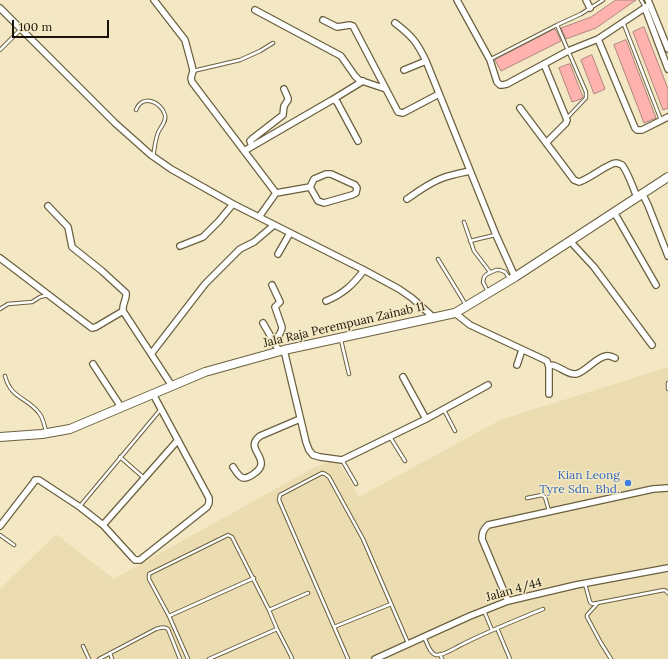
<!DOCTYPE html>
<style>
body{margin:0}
#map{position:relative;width:668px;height:659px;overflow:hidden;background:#f3e8c3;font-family:Lora,serif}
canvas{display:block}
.scale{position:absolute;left:12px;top:20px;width:97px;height:18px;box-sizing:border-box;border:2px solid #181307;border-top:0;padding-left:5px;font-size:12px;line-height:14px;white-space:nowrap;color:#181307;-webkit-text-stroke:3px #f3e8c3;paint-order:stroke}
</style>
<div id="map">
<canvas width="668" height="659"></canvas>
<div class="scale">100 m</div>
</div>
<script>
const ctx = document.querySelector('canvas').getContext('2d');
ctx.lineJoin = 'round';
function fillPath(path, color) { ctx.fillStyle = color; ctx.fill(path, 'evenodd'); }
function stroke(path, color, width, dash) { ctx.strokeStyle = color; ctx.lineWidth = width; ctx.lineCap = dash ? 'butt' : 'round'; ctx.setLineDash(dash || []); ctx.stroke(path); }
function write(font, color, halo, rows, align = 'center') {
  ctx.font = font + ' Lora,serif'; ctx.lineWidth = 3; ctx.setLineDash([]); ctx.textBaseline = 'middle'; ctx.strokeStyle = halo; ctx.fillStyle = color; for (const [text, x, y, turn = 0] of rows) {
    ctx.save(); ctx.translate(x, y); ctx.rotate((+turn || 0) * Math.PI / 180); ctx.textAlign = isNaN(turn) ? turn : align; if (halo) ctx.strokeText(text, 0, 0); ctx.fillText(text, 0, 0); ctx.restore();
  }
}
const built = new Path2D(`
 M668,367v292h-668v-70l56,-55 58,45 199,-111 24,-9 22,38 141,-77z`);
const building = new Path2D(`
 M616,0h20l-40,28 -30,11 -5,-11 30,-11z
 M644,27l24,62v19l-5,2 -30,-78z
 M555,29l6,12 -60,30 -6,-11z
 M626,40l30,78 -12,5 -30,-78z
 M592,55l13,34 -11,5 -13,-34z
 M570,64l13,33 -2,2 -9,3 -13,-34z`);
const service = new Path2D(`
 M641,0l4,7
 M623,22l38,98
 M557,25l29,67v6l-19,20
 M0,50l21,-21
 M491,59l66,-34 24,-11 22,-14
 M193,71l47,-11 20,-9 13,-8
 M136,110c6,-16 25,-9 29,5 1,6 -2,9 -5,14 -5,7 -5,19 -7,28
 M464,222l10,29 16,21
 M470,241l25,-6
 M438,259l28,46
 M488,292l-5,-10 1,-5 3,-3 9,-4h4l5,2 5,7
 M0,309l8,-5 24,-2 8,-5 8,-2
 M341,340l8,34
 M5,376c6,23 22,21 34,37 4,4 5,12 7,18
 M668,383v6
 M444,410l11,21
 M390,437l15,24
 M120,457l24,21
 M342,460l14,24
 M527,498l15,-3 3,2 4,14
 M80,506l81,-97
 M0,535l14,10
 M585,584l5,18 2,2 72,-14 2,1 2,2
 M597,604l-10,11v2l14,26 10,16
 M269,610l39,-17
 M484,611l8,19
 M169,616l-20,-37v-5l79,-39 4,2 37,73 8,19 14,27 1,3
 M334,627l57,-23
 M497,628l13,31
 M424,637c3,5 5,16 12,18 7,1 17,-6 23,-9 27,-14 55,-25 84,-37
 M83,646l6,13
 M110,653l2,6
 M440,654l2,5
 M99,659l57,-30c4,-1 8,-3 12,0l12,30
 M188,659l-19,-43 85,-38
 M209,659l68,-30
 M348,659l-69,-159 1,-5 2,-1 40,-21 3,1 4,3 34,62 45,104`);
const minor = new Path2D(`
 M154,0l31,40 7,26 1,5 -2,7 1,4 84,111 -17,24
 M457,0l33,60 7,22 3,3h2l5,-1 61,-33 30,-12 51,-34
 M586,0l4,8
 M648,0l20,49
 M0,8l115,115 36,32 20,14 62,35 131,66 35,19 13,9 21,19
 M645,8l23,61
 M255,10l86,46 14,20 4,4 27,9
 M323,20l14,7 13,-2 3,1 45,86 5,1 36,-19
 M395,23c17,13 22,19 31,38l70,174 19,42
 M598,39l37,89 2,2h5l26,-13
 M544,64l23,56 -1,3 -20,20
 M404,70l22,-9
 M332,100l31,-19
 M520,108l54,72 5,2c11,-3 29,-19 37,-19 2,0 4,1 6,2 6,7 11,23 15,32
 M252,146l-2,-5 2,-2 31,-24 1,-9 4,-6v-2l-4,-9
 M244,151l88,-51h2l3,2 21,39
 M326,174h5l24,11 2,3 -1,5 -4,2 -28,8 -6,-2 -8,-14 4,-8z
 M276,193l34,-6
 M642,193l6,12 20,51
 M407,199c10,-7 21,-15 33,-20 9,-4 20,-6 30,-8
 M48,206l20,21 4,20 30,24 24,22c1,7 -4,10 -3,18l49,75
 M614,212l42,73
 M570,241l24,26 58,78
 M180,246l23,-9 16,-16 14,-17
 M278,254l12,-21
 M0,258l92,70 4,-1 27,-16
 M272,285l8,17 -5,5 7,20c0,6 -5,10 -8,15l5,9
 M326,301c17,-7 27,-16 38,-31
 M455,313l15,12 77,36 2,6v27
 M263,323l11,19
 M284,350l22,92 3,8 4,5 7,2 22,3 84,-41 62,-34
 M151,354l54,-70 35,-35 14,-7 20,-17
 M93,364l28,43
 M517,365l5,-15
 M549,365c2,0 4,0 6,1 7,2 13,9 21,8 11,-3 19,-16 30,-18 3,-1 7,1 9,2
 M403,377l23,42
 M233,467c2,3 5,8 8,10 5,4 19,-6 20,-12 2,-11 -15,-18 -1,-29l40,-17
 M103,525l75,-85
 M0,526l34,-44 1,-2h4l41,27 23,18 30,33 2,2h5l67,-53 2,-4v-5l-56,-104
 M508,601l-26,-62c0,-6 1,-9 6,-14l165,-36 15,-1
 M375,659l95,-43 38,-15 68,-16 92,-17`);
const secondary = new Path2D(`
 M0,437l42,-3 28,-5 135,-57 79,-22 171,-37 60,-36 153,-100`);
const markers = [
 [628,483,4,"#3f7fe0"]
];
const streetNames = [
 ["Jala Raja Perempuan Zainab 11",344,325,-13],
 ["Jalan 4/44",514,590,-16]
];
const shopNames = [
 ["Kian Leong",620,476],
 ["Tyre Sdn. Bhd.",620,490]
];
fillPath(built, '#ebddb1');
fillPath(building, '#ffb2ae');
stroke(building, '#ad8582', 1);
stroke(service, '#6a603f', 4.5);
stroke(minor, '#6a603f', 8);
stroke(secondary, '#6a603f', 10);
stroke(service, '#fff', 2.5);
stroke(minor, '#fff', 5.5);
stroke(secondary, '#fff', 8);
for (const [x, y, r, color] of markers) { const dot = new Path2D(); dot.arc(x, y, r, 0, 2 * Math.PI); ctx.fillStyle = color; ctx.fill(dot); stroke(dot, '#f3e8c3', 1.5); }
write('12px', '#181307', '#f3e8c3', streetNames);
write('12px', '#366cbe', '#f3e8c3', shopNames, 'right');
</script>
